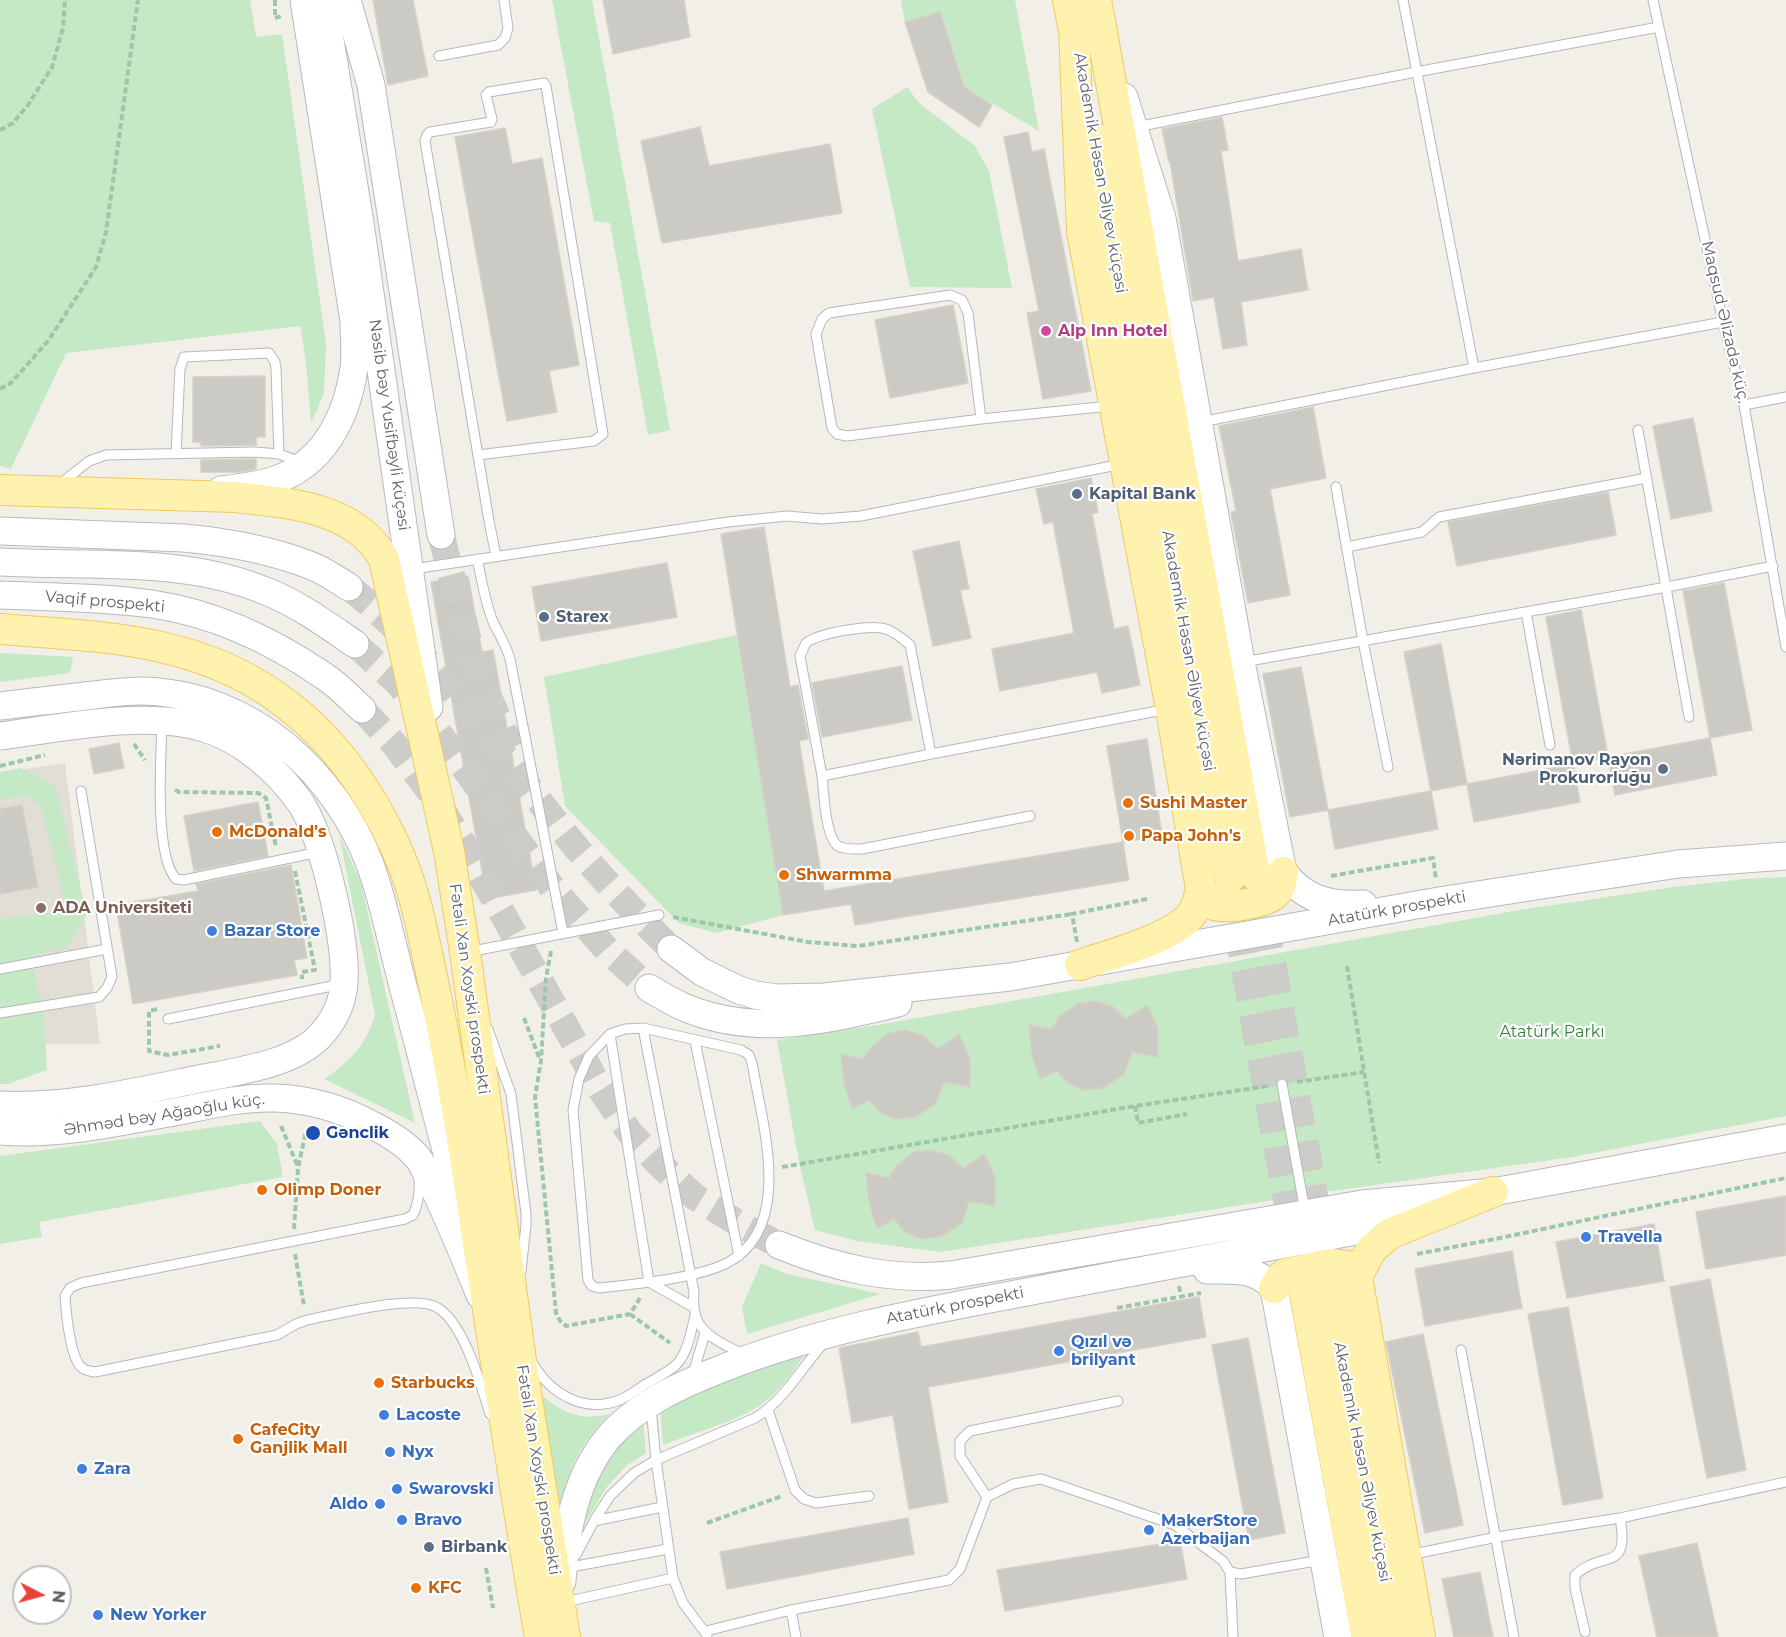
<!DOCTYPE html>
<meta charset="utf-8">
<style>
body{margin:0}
#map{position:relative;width:1786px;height:1637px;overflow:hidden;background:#f1efe8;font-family:Montserrat,sans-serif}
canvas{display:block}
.north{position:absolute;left:12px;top:1565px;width:60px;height:60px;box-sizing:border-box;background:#fff;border:2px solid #bfc1c3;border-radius:50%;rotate:96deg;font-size:16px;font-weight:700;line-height:24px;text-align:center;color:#5f6368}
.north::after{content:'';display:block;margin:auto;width:21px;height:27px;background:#ea4335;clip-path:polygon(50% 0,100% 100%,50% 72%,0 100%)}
</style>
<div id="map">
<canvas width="1786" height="1637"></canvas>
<div class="north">N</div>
</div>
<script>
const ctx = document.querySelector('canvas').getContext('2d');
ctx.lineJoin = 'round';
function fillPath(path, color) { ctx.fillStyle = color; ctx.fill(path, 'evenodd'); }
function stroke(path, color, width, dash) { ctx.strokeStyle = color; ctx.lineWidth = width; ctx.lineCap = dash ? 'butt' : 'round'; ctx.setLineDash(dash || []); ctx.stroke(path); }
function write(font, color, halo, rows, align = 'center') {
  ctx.font = font + ' Montserrat,sans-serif'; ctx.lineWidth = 4.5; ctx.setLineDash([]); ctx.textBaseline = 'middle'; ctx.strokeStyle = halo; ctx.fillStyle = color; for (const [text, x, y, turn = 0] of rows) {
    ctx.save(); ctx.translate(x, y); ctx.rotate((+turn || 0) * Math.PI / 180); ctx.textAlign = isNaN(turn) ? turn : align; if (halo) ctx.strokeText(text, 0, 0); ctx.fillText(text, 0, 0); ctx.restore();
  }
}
const education = new Path2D(`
 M65,763l35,281h-100v-271z`);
const green = new Path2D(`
 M0,0h250l6,37 26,-3 44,309 -2,51 -13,29 -5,-62 -6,-35 -234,27 -55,116 -11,-3z
 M552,0h40l78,430 -22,5 -38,-212 -16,-2z
 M901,0h114l24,131 -75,-44 -24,-75 -35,10z
 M907,87l12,16 56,43 14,25 23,117 -102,-1 -38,-178z
 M737,635l46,280 -67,18 -37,-10 -114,-117 -21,-129z
 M0,653l73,4 -3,16 -70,9z
 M21,768l34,18 32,128 -20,34 -36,7 13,68 3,47 -39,14h-8v-165l67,-9 -26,-104 -13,-10 -28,3v-27z
 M339,834l22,49 54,240 -91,-44c26,-17 42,-34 51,-64z
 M1786,877v239l-214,41 -247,35 -385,60 -83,-11 -42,-11 -16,-68 -22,-122 101,-15 642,-115 154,-23 71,-8z
 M260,1121l17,23 6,33 -244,45 3,15 -42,7v-88z
 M761,1263l26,11 94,20 -134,40 -5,-27z
 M814,1343c-16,20 -31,46 -52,61 -26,18 -69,29 -99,41l-3,-37z
 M541,1395c25,19 37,26 69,19 -35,36 -39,51 -50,99z
 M643,1421l3,32 -20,13 -20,22 -27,45 15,-49 15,-27z`);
const building = new Path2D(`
 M373,0h40l15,76 -40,9z
 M603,0h81l6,37 -77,17z
 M940,12l24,75 28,18 -13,22 -51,-35 -23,-70z
 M1222,117l6,33 -7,1 17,110 63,-12 7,41 -67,12 6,43 -24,4 -9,-52 -21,4 -23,-140 -1,1 -7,-33z
 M700,127l9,39 121,-22 12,69 -180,30 -21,-102z
 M505,128l7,36 30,-6 37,207 -30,6 8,41 -50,9 -52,-284z
 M1028,132l4,20 12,-3 47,242 -48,8 -16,-86 12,-2 -35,-174z
 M953,305l15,78 -78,15 -15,-78z
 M265,376v61h-9v8l-55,1v-4h-8v-65z
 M1313,407l13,71 -56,11 20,106 -42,8 -17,-91 5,-1 -17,-85z
 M1693,418l19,93 -41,8 -18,-93z
 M256,459v10l-15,3h-40v-12z
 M1091,478l7,34 -6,2 22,115 14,-3 12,59 -38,8 -5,-21 -97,19 -8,-42 82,-16 -21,-111 -9,2 -8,-35z
 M1608,492l8,43 -159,31 -9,-44z
 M764,527l26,160 8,-2 10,54 -9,2 25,150 299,-49 6,38 -274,45 -4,-21 -68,11 -62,-381z
 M959,541l10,48 -9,1 11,48 -38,8 -20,-95z
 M667,563l10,54 -136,24 -9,-54z
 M468,576l14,76 11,-2 43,240 -49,9 -56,-317z
 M1724,583l28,147 -42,8 -27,-147z
 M1581,610l27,147 -35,7 -27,-147z
 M1441,644l26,140 -36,7 -27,-139z
 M902,666l10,54 -90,17 -10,-54z
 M1301,667l27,143 -38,7 -27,-143z
 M1710,738l7,37 -102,20 -7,-38z
 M1147,739l15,96 -39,7 -16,-96z
 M119,743l5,25 -30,6 -5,-25z
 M1573,764l7,38 -106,20 -7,-38z
 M1431,791l7,38 -103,20 -7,-39z
 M258,802l10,54 -74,15 -10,-55z
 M22,805l16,82 -38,7v-85z
 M291,865l16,93 -13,2 3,15 -164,29 -17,-99 82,-14 -2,-7z
 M1094,1001l18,5 14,13 21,-14 11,24v28l-26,-5 -8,22 -20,14 -21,2 -15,-7 -11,-12 -17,8 -8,-24 -3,-30 22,4 9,-13 17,-12z
 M906,1030l18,6 14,13 21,-15 11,25v28l-26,-5 -8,21 -20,14 -21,2 -15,-7 -11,-12 -17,8 -8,-24 -3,-30 22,5 9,-13 17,-13z
 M931,1150l18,5 14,13 22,-14 10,24v28l-26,-5 -7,22 -20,13 -21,3 -16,-7 -11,-13 -17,9 -8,-25 -3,-30 23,5 8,-13 17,-13z
 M1786,1196v59l-80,14 -10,-57z
 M1654,1224l10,57 -97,17 -11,-56z
 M1512,1251l10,57 -97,18 -10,-57z
 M1710,1279l36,191 -39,8 -37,-191z
 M1199,1297l7,40 -278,50 20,115 -39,7 -16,-94 -41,8 -13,-75 79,-16 3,15z
 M1568,1307l35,191 -40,7 -35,-191z
 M1423,1334l40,191 -38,8 -39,-191z
 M1248,1338l37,195 -36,7 -37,-195z
 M908,1518l6,36 -187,35 -7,-37z
 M1180,1541l7,38 -182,32 -8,-41z
 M1697,1543l21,94h-61l-18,-81z
 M1480,1572l13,65h-39l-12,-58z`);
const secondaryTunnel = new Path2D(`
 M441,535l34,131 36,82
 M349,587c92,74 157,176 231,265 29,34 60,66 91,97
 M355,644l43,39 45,56 111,151 54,61 41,37
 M362,709l33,36 36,48 33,52 137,245 29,43 27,29 38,35 46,28 38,20`);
const primaryTunnel = new Path2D(`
 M1255,876l66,363
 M1230,881l66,363`);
const path = new Path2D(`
 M275,0v18l7,-2
 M0,130l13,-7 15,-18 24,-38 11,-39 2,-28
 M0,389l11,-6 37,-42 48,-74 10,-35 32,-232
 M134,744l11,16
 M0,766l45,-11
 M175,790l4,2 79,1 8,5 10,49
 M295,871l20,99 -13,2v7
 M1331,876l102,-18 3,21
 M673,917l135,25 50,4 214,-32
 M1077,942l-5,-28 75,-15
 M551,951l-5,27 -5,83 -6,36 21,216 4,8 6,5 64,-12 10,-16
 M1347,966l32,197
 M157,1009l-8,2v40l19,4 52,-9
 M524,1018l16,42
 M1297,1082l67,-10
 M1135,1106l3,17 49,-9
 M281,1126l17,41
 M782,1167l353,-61 133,-20
 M294,1229l4,-61 8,-37
 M295,1254l9,52
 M1417,1254l83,-16 286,-60
 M1179,1286l2,11
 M1117,1308l84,-15
 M630,1314l40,29
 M707,1523l75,-27
 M486,1568l7,40`);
const lane = new Path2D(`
 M1403,0l71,368
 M1653,0l70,322 21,83 42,242
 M439,56l59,-11 7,-7 3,-10 -4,-28
 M1136,127l280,-55 243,-45
 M1744,405l42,-8
 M981,419l-13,-106 -6,-13 -12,-5 -121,18 -7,6 -6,15 16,94 5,6 10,2 134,-17 129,-13
 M1201,422l273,-54 249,-46
 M1638,430l51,287
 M176,454l4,-85 4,-12 85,-4 6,9 1,7 3,85
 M478,455l116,-14 9,-7 -57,-348 -2,-3 -55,9 -3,3 6,24 -1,3 -61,10 -3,3 -2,6 64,380 7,35
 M60,484l29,-23 17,-6 149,-3 24,2 21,8
 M1336,487l27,154 25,126
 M1346,547l76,-15 17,-15 208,-39
 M477,559c5,21 8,45 17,65 6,12 12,21 16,35l53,274
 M413,569l315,-47 59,-6 35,3 39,-3 261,-52
 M1526,612l24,133
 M1243,662l424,-75 106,-21
 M162,724c-1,34 -8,131 14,155l8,1 135,-28
 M822,776l-22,-120 6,-13c13,-10 64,-19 80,-14 9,3 17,10 24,16l21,109
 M1030,816l-168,33c-7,0 -17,1 -24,-3 -13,-10 -14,-53 -16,-70l109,-22 237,-45
 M468,952l191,-37
 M0,969l107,-20
 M0,1013l99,-16 8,-9 5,-11 -31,-186
 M168,1019l174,-35
 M643,1028l98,22 8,5 3,8c10,60 44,167 -27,201 -32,15 -91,20 -126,24l-7,-2 -4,-6 -15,-170 6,-31 10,-23 21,-22 15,-5z
 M643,1028l51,264c-4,40 19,46 50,63
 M488,1029l23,65 15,120v11l-5,46
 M610,1034l39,248 44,25
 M695,1041l44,215
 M1282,1084l23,127
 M419,1178c1,13 0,24 -6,37l-8,4 -324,64 -11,5 -5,8c1,16 5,60 16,71 4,4 9,4 14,5l182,-37 19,-11 11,-4c27,-5 109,-27 131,-12 26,16 43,77 52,106
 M1461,1350l53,287
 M532,1362c18,32 53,53 90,37 8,-4 16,-10 24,-15 10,-6 23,-12 31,-20 11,-12 14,-33 18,-48
 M693,1374l12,-41
 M651,1408l5,52 17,118
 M768,1410l27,80 9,9 12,4 53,-7
 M987,1497l-27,-41v-15l10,-10 148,-30
 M594,1521l68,-14
 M576,1555l18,-34 16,-25 24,-23 22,-13 99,-42c30,-18 46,-50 69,-75
 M1409,1555l88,-18 123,-19 166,-36
 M571,1567l97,-18
 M1230,1572l3,65
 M565,1602l108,-24 10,25 24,32
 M791,1610l5,27
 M706,1631l85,-21 158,-30 11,-11 27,-72 26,-13 28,-5 134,46 48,36 7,11 11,2 80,-14
 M1585,1632l-10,-44v-13c28,-26 55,-1 45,-57`);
const secondary = new Path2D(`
 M321,0l9,40 30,183 69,484
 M347,0l24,85 70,450
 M1124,97l38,121 79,444 42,210c21,27 46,34 80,32
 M221,490c17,-2 35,-4 51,-9 51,-15 75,-64 82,-113 2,-15 0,-31 0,-47l-50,-321
 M0,531l184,7c43,4 88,12 128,28 13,5 25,14 37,21
 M0,562c89,5 184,-6 268,30 32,13 59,33 87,52
 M0,595c50,2 102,2 152,9 61,9 121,37 172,72 14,9 26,22 38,33
 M0,706c31,-4 63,-7 94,-11 24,-3 49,-6 73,-2 100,13 180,94 209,189 12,39 20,80 31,119 18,70 36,140 55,210
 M0,736c60,-8 146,-26 204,-8 38,11 73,42 96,74 23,34 47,139 44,180 -1,21 -11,41 -26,56 -29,28 -86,34 -124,42 -63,13 -129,28 -194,25
 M671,949l31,23 37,18 16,5 22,3 47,-1 186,-20 429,-76 239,-37 108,-8
 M649,988c12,7 24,15 37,20 70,29 142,12 212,-5
 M0,1131c63,5 123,-10 185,-21 29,-6 59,-13 90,-12 35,1 68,11 99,28 16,8 32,18 44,32 6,8 10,19 15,28 17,35 32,72 47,109
 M779,1245c57,23 111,36 172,30l411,-71 131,-12 293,-54
 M1207,1270c27,0 48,-3 67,18l64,349
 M562,1581c4,-50 13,-103 46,-143 28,-33 74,-54 113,-69 108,-43 223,-61 337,-83 103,-19 206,-38 309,-57l41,-12`);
const primary = new Path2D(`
 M1068,0l9,46
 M1096,0l159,875
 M1074,28l8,203 89,478 30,180c-2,9 -4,19 -10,26 -18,23 -82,40 -111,50
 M1094,137l136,741
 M0,490l235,7c54,6 120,10 149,62l65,292 16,101 57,416 43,269
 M0,629c99,8 194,8 278,69 59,42 99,102 126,169 12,31 19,67 26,100 13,61 24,123 34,184 25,162 48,325 76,486
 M1201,889l13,16c13,4 50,-2 61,-11 6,-6 7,-14 8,-22
 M1329,1286l66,351
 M1274,1288l6,-10 5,-4 45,-10 19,2 8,11
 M1304,1289l63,348
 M1420,1637l-63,-360 14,-27 18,-16 104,-42`);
const markers = [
 [1046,331,6,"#d1479c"],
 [1077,494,6,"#5c6f8a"],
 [544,617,6,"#5c6f8a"],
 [1663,769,6,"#5c6f8a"],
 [1128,803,6,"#e8710a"],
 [217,832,6,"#e8710a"],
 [1129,836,6,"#e8710a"],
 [784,875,6,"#e8710a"],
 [41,908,6,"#8d6e63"],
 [212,931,6,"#3f7fe0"],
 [313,1133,8,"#1a4fb4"],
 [262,1190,6,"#e8710a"],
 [1586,1237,6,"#3f7fe0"],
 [1059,1351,6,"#3f7fe0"],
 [379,1383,6,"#e8710a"],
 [384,1415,6,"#3f7fe0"],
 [238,1439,6,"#e8710a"],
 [390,1452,6,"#3f7fe0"],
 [82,1469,6,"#3f7fe0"],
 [397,1489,6,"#3f7fe0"],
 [380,1504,6,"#3f7fe0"],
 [402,1520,6,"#3f7fe0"],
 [1149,1530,6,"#3f7fe0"],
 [429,1547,6,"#5c6f8a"],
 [416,1588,6,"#e8710a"],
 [98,1615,6,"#3f7fe0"]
];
const streetNames = [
 ["Akademik Həsən Əliyev küçəsi",1100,173,80],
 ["Maqsud Əlizadə küç.",1725,322,77],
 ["Nəsib bəy Yusifbəyli küçəsi",389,425,82],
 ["Vaqif prospekti",105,602,5],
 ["Akademik Həsən Əliyev küçəsi",1188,651,80],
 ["Atatürk prospekti",1397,909,-10],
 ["Fətəli Xan Xoyski prospekti",469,989,82],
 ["Əhməd bəy Ağaoğlu küç.",164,1115,-9],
 ["Atatürk prospekti",955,1306,-11],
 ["Akademik Həsən Əliyev küçəsi",1362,1462,79],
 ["Fətəli Xan Xoyski prospekti",538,1470,81]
];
const hotelNames = [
 ["Alp Inn Hotel",1058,331]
];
const serviceNames = [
 ["Kapital Bank",1089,494],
 ["Starex",556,617],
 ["Nərimanov Rayon",1651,760,"right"],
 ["Prokurorluğu",1651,778,"right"],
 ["Birbank",441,1547]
];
const foodNames = [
 ["Sushi Master",1140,803],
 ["McDonald's",229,832],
 ["Papa John's",1141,836],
 ["Shwarmma",796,875],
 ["Olimp Doner",274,1190],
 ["Starbucks",391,1383],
 ["CafeCity",250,1430],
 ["Ganjlik Mall",250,1448],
 ["KFC",428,1588]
];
const educationNames = [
 ["ADA Universiteti",53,908]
];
const shopNames = [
 ["Bazar Store",224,931],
 ["Travella",1598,1237],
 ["Qızıl və",1071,1342],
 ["brilyant",1071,1360],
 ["Lacoste",396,1415],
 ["Nyx",402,1452],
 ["Zara",94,1469],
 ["Swarovski",409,1489],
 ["Aldo",368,1504,"right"],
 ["Bravo",414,1520],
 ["MakerStore",1161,1521],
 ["Azerbaijan",1161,1539],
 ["New Yorker",110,1615]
];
const parkNames = [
 ["Atatürk Parkı",1552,1032]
];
const transitNames = [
 ["Gənclik",326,1133]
];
fillPath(education, '#e1ded6');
fillPath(green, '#c5e8c5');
fillPath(building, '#cccac5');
stroke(building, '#d6d1c6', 1.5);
stroke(secondaryTunnel, '#ccccc8', 27, [27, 14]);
stroke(primaryTunnel, '#ccccc8', 30, [30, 15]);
stroke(lane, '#b5b8bc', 11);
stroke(secondary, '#b6babf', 29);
stroke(primary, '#f2c960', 32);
stroke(path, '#9cc7a9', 4, [6, 3]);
stroke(lane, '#fff', 9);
stroke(secondary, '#fff', 27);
stroke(primary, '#fff2af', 30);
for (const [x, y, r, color] of markers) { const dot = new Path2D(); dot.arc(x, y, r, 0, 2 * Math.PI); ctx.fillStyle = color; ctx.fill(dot); stroke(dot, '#fff', 2); }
write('16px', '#5f6368', '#fff', streetNames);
write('bold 16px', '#b23c85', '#fff', hotelNames, 'left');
write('bold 16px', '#4e5e75', '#fff', serviceNames, 'left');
write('bold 16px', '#c56008', '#fff', foodNames, 'left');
write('bold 16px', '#785e54', '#fff', educationNames, 'left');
write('bold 16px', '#366cbe', '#fff', shopNames, 'left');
write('16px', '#348238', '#fff', parkNames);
write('bold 16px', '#164399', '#fff', transitNames, 'left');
</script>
